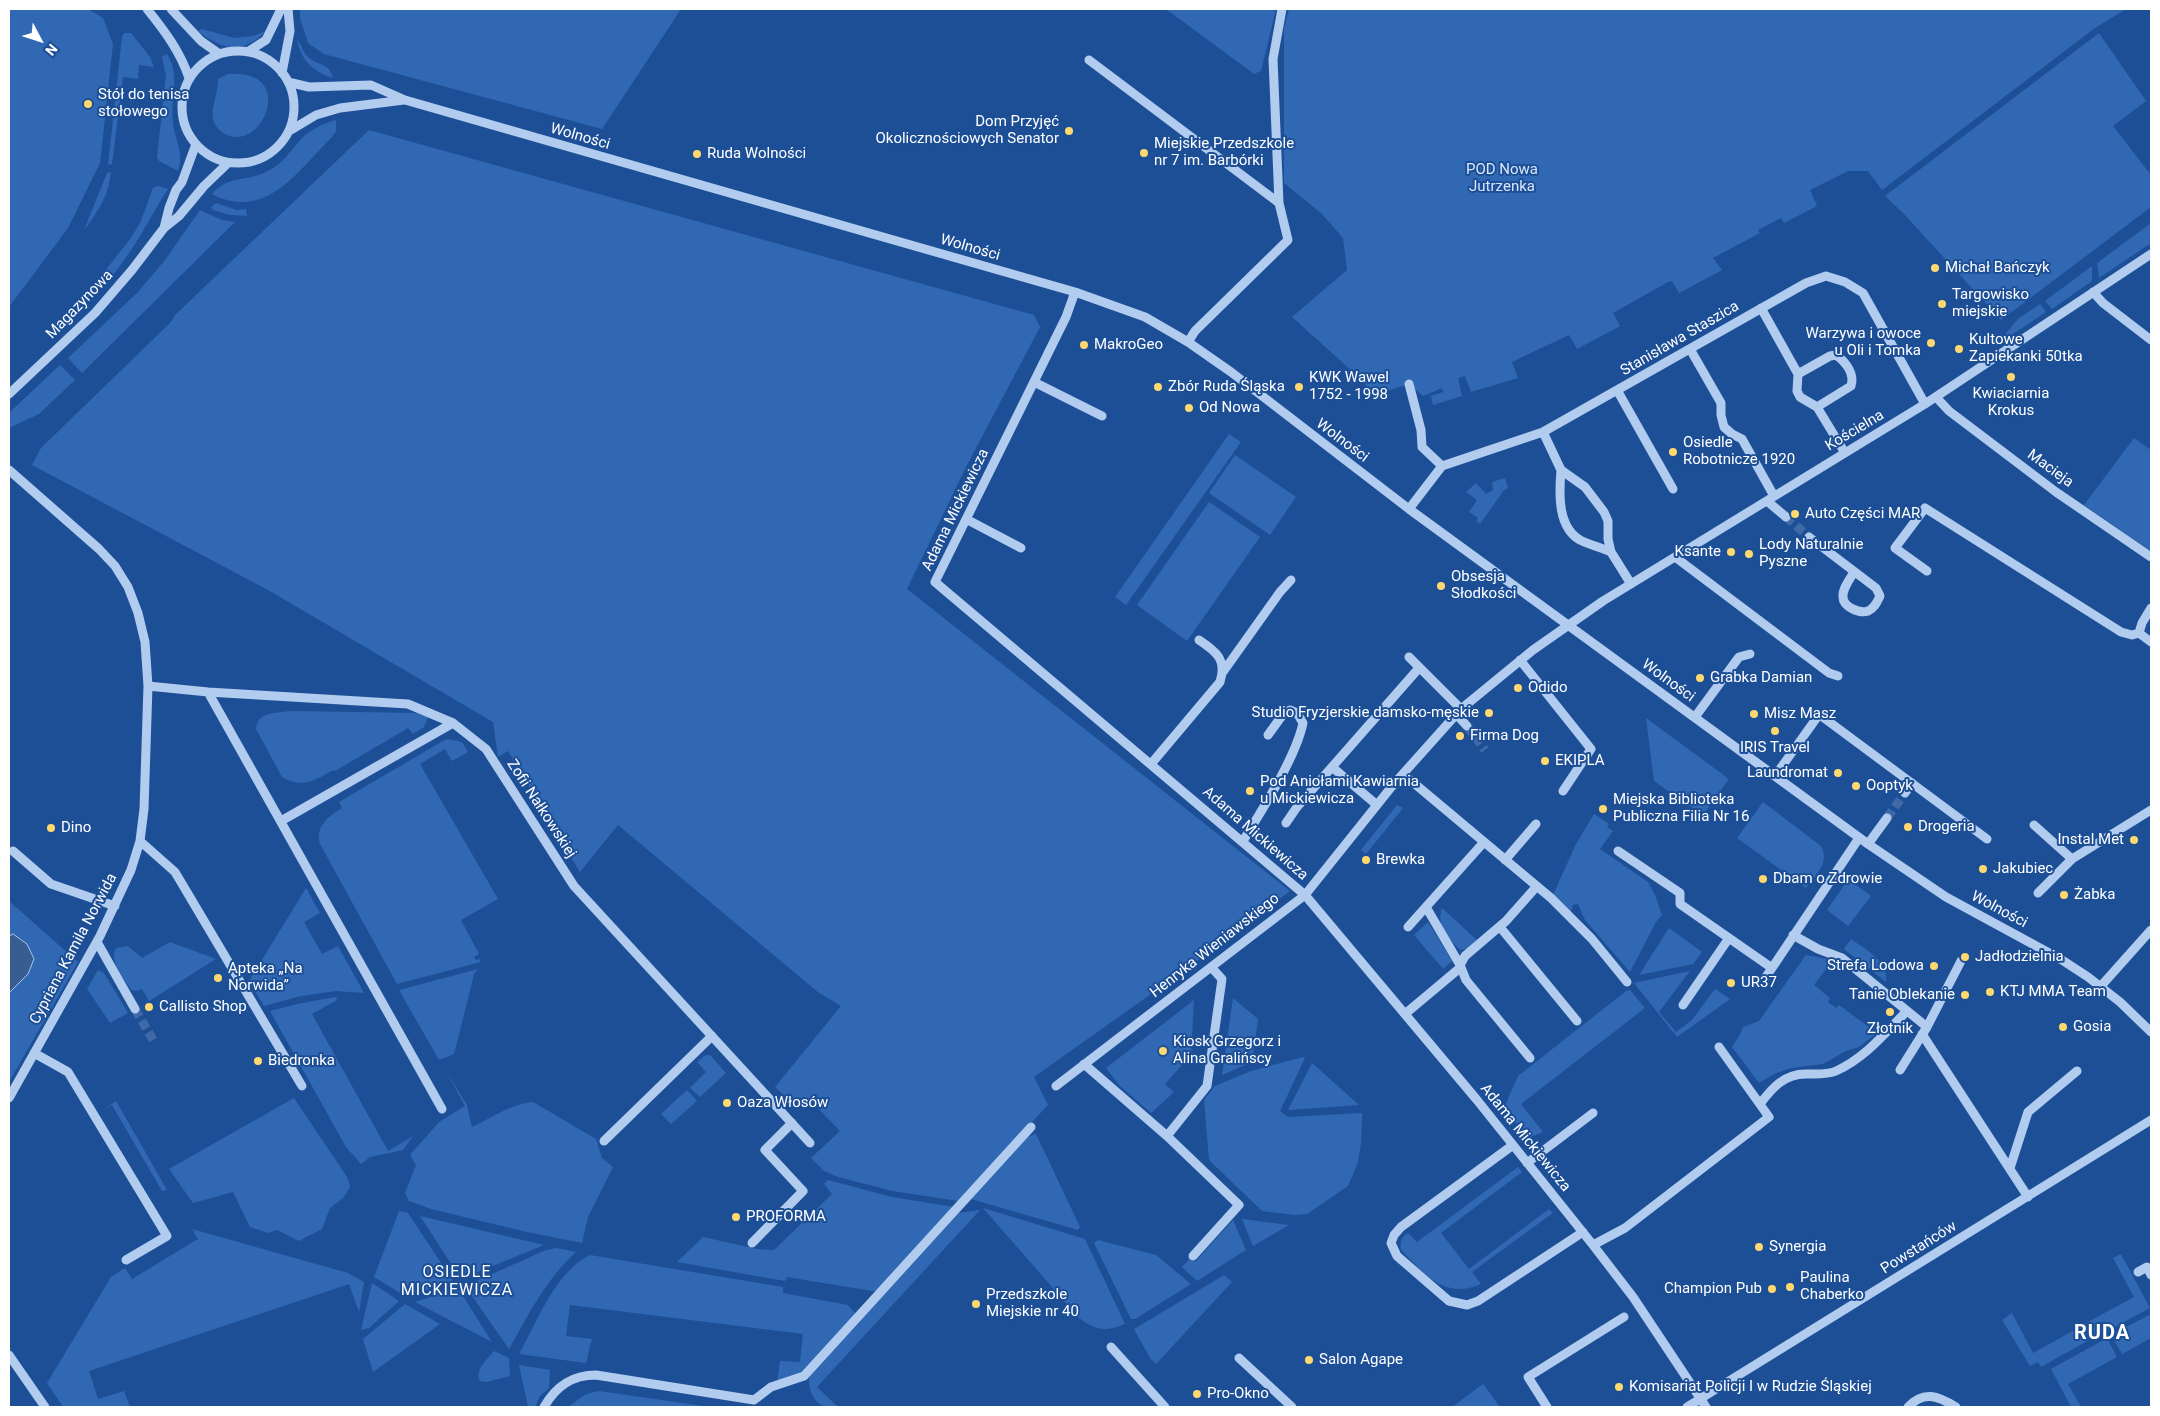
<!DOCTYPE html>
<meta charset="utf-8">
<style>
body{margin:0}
#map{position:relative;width:2160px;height:1416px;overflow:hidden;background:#1d4f97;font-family:Roboto,sans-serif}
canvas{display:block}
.frame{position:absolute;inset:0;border:10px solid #fff;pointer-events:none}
.north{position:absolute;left:15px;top:15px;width:50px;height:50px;-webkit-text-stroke:4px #1d4f97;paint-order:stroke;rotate:130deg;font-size:14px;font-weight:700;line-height:20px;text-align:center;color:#fff}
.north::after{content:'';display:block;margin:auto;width:18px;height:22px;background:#fff;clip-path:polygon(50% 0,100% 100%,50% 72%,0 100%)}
</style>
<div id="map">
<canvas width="2160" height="1416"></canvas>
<div class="frame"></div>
<div class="north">N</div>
</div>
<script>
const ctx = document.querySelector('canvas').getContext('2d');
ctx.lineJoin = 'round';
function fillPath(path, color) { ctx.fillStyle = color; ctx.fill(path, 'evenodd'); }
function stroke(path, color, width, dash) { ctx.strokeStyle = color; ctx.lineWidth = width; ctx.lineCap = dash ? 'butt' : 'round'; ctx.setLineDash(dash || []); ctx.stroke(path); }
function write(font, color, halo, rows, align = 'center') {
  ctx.font = font + ' Roboto,sans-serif'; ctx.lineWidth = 4; ctx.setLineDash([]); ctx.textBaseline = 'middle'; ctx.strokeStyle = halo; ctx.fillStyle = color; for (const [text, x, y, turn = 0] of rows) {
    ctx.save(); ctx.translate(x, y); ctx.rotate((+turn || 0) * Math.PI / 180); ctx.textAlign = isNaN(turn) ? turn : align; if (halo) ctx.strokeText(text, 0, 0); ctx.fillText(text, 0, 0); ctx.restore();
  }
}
const green = new Path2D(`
 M9,9h79l15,9 10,26 -13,119 -32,65 -59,79z
 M300,9h381l-79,120 -278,-75 -16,-11 -8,-25z
 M1166,9h110l-15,62 -7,3z
 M1289,9h837l-31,19 -213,162 -14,-19h-20l-38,19 7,16 -33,17 -3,-5 -23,12 2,3 -47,25 9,12 -43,23 -7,-12 -4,1 -55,31 7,13 -43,23 -8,-14 -57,27 6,16 -47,14 -6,-16 -7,2 4,18 -29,9 -2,-9 12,-4 -1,-4 -19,8 -14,-12 -34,11 -22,-23 -61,-55 55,-47 -4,-32 -22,-25 -37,-30v-154z
 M202,29l32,9 19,-2 13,-5c-23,24 -44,19 -68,0z
 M124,33h7l19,24 4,10 -15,-2 -1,14 -15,-2 -11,87 -4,1 14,-128z
 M2099,33l47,68 -33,25 38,49v32l-150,113 -97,-106 -19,-18z
 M297,40c5,4 5,12 11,17 10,9 21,5 25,21 -20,-6 -32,-18 -36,-38z
 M167,54c14,22 3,44 6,68 1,18 12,30 5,49l-19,-10 -2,-4 9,-81 -4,-19z
 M228,74c68,-5 37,73 2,62 -6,-2 -12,-6 -15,-12 -7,-13 4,-30 3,-45z
 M336,120v11l-4,6c-34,34 -67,85 -120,57 15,-19 37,-12 56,-23 15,-7 23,-21 34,-33 9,-9 21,-14 34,-18z
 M369,130l665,185 6,12 -74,140 -59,122 383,302 -101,76 -155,110 14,28 -90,96 -65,-10 -55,-14 -14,-6 -13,-13 29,-27 -25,-26h-21l-19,-18 66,-81 -22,-13 -201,-168 -38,47 -72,-121 -10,6 -5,-35 -225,-132 -236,-125 9,-17 130,-126 4,-7z
 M111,172c-2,23 -13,40 -27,58l23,-57z
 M158,186l10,3c-14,20 -54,103 -79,102l42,-53 10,-17 12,-33z
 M216,203l21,7 9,-1 1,7 -17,-1 -17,-5 -2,-3z
 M200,210l22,10 13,2 -153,151 -14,-15 70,-66 27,-32z
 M2151,223v20l-52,35 -2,-15z
 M2092,266v15l-40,28 -7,-8z
 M2040,304l6,8 -51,34 23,-27z
 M60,365l15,15 -36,34 -30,14 1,-16z
 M1229,434l12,8 -115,163 -11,-8z
 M2134,438l17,12v101l-67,-46z
 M1235,455l61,42 -26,38 -61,-42z
 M1505,478l3,10 -4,2 -24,34 -4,-3 2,-3 -9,-6 8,-12 -11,-8 10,-9 10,11 7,-4 -1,-8z
 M1209,502l51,35 -73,104 -50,-36z
 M292,711l125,2 11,4 -4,10 -11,7 -5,-6 -73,43 -2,-1c-17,10 -31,19 -51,7l-26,-48c1,-18 22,-16 36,-18z
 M1646,718l83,61 -26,36 -49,-34z
 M448,739l14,3 6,10 -16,9 -7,-12 -25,15 78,135 -37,21 18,34 -5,3 2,3 3,-1 2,3 -84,22 -77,-140c-5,-18 8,-27 22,-36l-3,-6 102,-60z
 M1763,802l58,44c9,17 -5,28 -15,42l-69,-50z
 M1397,805l6,3 -37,46 -5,-4z
 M1594,814l15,10 -2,3 6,4 -13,18 48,33 7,13 7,20 -6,7 -26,50 -45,-52 -7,-16 -5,1 -2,7 -18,-17 23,-51z
 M1852,882l19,14 -23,30 -21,-16 18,-26z
 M306,888l14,25 -16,9 18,32 16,-8 26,47 -28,-2 -35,5 -37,10 -15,-25z
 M9,901l69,61 -69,120z
 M1442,908l36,33 -10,8 -7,1c-14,-11 -25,-24 -19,-42z
 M1428,922l24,39 -9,8 -29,-34z
 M1669,928l33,24 -9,12 -54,11z
 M1851,939c15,11 38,22 35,43l-42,-33z
 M170,942l46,17 -67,42 -7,-12 -5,2 -6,-1c-6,-11 -23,-29 -15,-42l12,-2 14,12z
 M1806,955l27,5 -19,25 16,13 -2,4 8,6 3,-3 38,28 -18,14 -13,4 -23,13 -32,4 -17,6 -15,9 -27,-36 9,-14 2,-6 16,-6z
 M478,969l-4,5 -20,80 -15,6 -40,-70z
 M98,970l6,3 24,40 -18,10 -23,-34z
 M1690,971l-31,41 17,20 16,-12 23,-31 15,10 -53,38 -43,-54z
 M1630,990l15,18 -124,96 22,28 -15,6 -24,-30 14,-32 108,-85z
 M336,997l1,3 -25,14 76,137 25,-15 -10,14 -33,7 -9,7 -15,-17 -76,-136 32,-8z
 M1233,998l25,21 -6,43 -30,13z
 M1194,1000l-3,55 -26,29 9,8 -23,21 -32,-28 -13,-17z
 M706,1055h4l16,18 -26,24 -10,-9 16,-16 -9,-10z
 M1303,1057l2,1 -25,53 8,6 74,-4 -1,30 -3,19 -10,24 -41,28 -12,1 -33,-4 -53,-51 -5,-60 11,-14 36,-15z
 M1312,1063l47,42 -71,5z
 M446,1071l21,34 5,22c20,-9 38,-23 61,-25l63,37 6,19 11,9 -25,50 -6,26 -55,-11 -96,-23 -22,-8 -4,-8 11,-28 -6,-10 29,-33 26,-16z
 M687,1090l10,11 -26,23 -10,-10z
 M294,1098l53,79 3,10 -7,11 -13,10 -8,21 -23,12 -22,-11 -9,3 -18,-6 -17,-35 -40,11 -24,-34z
 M116,1101l51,89 -5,1 -50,-86 -8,4z
 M1036,1134l44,93 -2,3 -107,-31 57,-62z
 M1518,1167l4,5 -81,61 28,36 80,-60 4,4 -81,59 9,12c-37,16 -56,-10 -80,-34 -1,-7 0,-13 7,-17l9,9z
 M828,1180l64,17 62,10 -76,85 -91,-15 -2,4 -108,-19 26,-25 54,12 17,1 58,-56 -8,-10z
 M983,1208l102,31 40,85c-20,8 -29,7 -47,-7z
 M980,1210l-163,177 21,20c-3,0 -8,1 -12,0 -12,-3 -21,-22 -15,-33l148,-161z
 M399,1211l9,2 45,68 -46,16 -33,-20z
 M420,1216l124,29 -83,34z
 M1242,1219l47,6 -36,21z
 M1233,1220l13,30 -49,31 -15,-14 8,-9 5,4z
 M192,1229l156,44 16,9 -5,30 -10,-28 -260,87 9,28 26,-8 6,16h-67l-16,-24 64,-106 14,-9 7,11 66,-40z
 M1098,1240l58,15 35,29 -56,35h-4l-37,-76z
 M557,1248l19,4c-30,27 -47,62 -67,97l-44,-63 81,-36z
 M2121,1254l29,54 -56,30 -8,-15 48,-26 -21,-39z
 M590,1255l193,32v6l65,12 8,9 -54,59 -25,10 3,-22 20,1 3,-28 -233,-29 -4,31 27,3 -2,3 -5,21 -67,-9c18,-32 37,-83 71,-99z
 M1224,1275l8,7 -76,82 -6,-6 -16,-29z
 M372,1283l27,18 -30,27 -8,2z
 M458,1288l34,54 -77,-40z
 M405,1304l35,20 -67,48 -10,-33z
 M2012,1313l21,40 49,-27 7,14 -48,27 -3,-5 -8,4 -28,-46z
 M2151,1314v24l-29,16 -11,-19z
 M2107,1338l10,19 -49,27 13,23h-10l-20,-38z
 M494,1351l15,7 1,18 -24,6 -6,-1c-6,-11 7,-21 14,-30z
 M519,1365l31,5 -1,18 -9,8 -5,11h-7z
 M1483,1384l17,23h-48z
 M599,1391l111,16h-142l18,-13z`);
const water = new Path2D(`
 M13,934l14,10 7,15 -6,15 -19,19v-56z`);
const minorTunnel = new Path2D(`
 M1786,517l23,20
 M1467,726l18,24
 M1887,818l18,-25
 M135,1009l18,31`);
const minor = new Path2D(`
 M147,9c17,21 33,42 42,69
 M171,9l30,32 17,12
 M182 107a56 56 0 1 1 112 0a56 56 0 1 1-112 0Z
 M249,51l17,-11 15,-31
 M1089,60l190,143 9,37 -93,91 -7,11
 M282,73l8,-42 -2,-22
 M288,82l21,5 62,-2 34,15 670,192 70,25 43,25 43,30 178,137 459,335 78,53 116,63 26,17 32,25 31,30
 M291,130l25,-15 24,-7 64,-8
 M1279,203l-6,-144 9,-50
 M164,228l5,-20 7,-18 6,-8 14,-38
 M1075,292l-9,25 -131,265 370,313 172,205 116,145 40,52 73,110
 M2093,292l10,11 48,37
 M1761,308l37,66 -1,17 3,6 17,10 28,46
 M1690,349l31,54v12l3,12 8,7 10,5 32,57
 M1798,374l32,-18 6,-1c10,7 19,19 15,31l-34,21
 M1034,382l68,34
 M1409,384l12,46 1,17 20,19
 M1617,390l56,99
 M9,394l86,-81 37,-43 32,-42 15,-12 25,-30 24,-23
 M1936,397l13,14 107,81 95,65
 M1543,432l18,38 24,17 19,25 4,9v18l3,13 20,32
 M9,470l90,79 16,17 13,21 10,26 7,29 3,44 -4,123 -4,32 -9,29 -31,66 -91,162
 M1561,470c-2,23 -4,59 21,71 9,4 20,7 29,11
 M1767,501l19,16
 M1409,509l33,-43 101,-34 263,-149 20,-7 19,6 18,11 62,111
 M966,519l55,29
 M1809,537l67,51 4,8c-3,6 -5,12 -12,15 -8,3 -25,-4 -25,-14 -1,-8 7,-18 11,-25
 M1675,557l154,116 9,3
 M1927,571l-32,-23 30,-40 196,124 11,3 7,-2
 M2151,608l-9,15 -3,10 12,9
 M1409,657l52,52
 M1520,660l71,89 -28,42
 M1223,672l57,-80 11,-12
 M148,686l60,6 200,12 45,19 33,26 88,137 236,257
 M208,692l234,417
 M1457,715l10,11
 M1695,717l44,-60 11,-3
 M1824,718l163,121
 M1151,764l69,-82c7,-22 -3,-30 -21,-42
 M1403,774l148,124 41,41 35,43
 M1775,776l43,-60
 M1905,793l7,-10
 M1377,805l-45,-38 87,-99
 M281,821l172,-98
 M1286,823l11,-16 35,-40
 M2034,825l38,34
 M140,841l35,31 127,214
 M1243,841c19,-31 53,-84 60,-118l-6,-10 -7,-3 -6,3 -16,22
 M1868,844l19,-26
 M13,851l38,33 64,22
 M1618,851l62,42v11l92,64 87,-130
 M1505,860l31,-36
 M2038,893l34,-34 79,-49
 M1426,907l34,58
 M1408,927l76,-85
 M1500,927l77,94
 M1793,935l25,14 24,9 85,69
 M97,942l38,67
 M1763,981l9,-13
 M2101,986l50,-56
 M1683,1005l46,-67
 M1405,1014l56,-47
 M1922,1034l106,163
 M34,1053l34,19 99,164 -41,24
 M1530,1058l-64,-78 -6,-15 5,-9 41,-35 31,-35
 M1084,1064l83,72
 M1900,1070l27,-43 34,-66
 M1056,1086l249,-191 88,-110 68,-76 72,-59 70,-49 322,-197 226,-150
 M1760,1104c12,-16 24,-30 46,-30 10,0 21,1 30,-3 29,-13 49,-38 71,-60
 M604,1141l108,-105
 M1513,1145l-112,82 -7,8 -3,8 6,13 52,45 18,4 11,-4 105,-69
 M1527,1163l66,-50
 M2010,1168l18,-56 49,-41
 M752,1243l51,-52 -38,-41 27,-27
 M1593,1245l32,-17 144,-111 -50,-70
 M1193,1256l46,-51 -72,-69 40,-50 15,-107 -11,-12
 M2138,1272l9,-5 4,8
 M1111,1347l54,60
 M9,1355l36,52
 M1239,1358l53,49
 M544,1407c12,-21 28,-32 52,-32l158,25 17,-13 33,-11 227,-249
 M1547,1407l-19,-30 96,-60
 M1687,1407l464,-287
 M1908,1407c16,-17 30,-11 48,0`);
const markers = [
 [88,104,5,"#ffd970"],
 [1069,131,5,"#ffd970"],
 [1144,153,5,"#ffd970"],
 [697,154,5,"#ffd970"],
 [1935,268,5,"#ffd970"],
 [1942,304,5,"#ffd970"],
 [1931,343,5,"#ffd970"],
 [1084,345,5,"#ffd970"],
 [1959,349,5,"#ffd970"],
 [2011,377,5,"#ffd970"],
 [1158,387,5,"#ffd970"],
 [1299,387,5,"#ffd970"],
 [1189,408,5,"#ffd970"],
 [1673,452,5,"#ffd970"],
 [1795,514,5,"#ffd970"],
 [1731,552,5,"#ffd970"],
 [1749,554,5,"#ffd970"],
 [1441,586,5,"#ffd970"],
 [1700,678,5,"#ffd970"],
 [1518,688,5,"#ffd970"],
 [1489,713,5,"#ffd970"],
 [1754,714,5,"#ffd970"],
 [1775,731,5,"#ffd970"],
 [1460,736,5,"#ffd970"],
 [1545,761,5,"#ffd970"],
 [1838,773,5,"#ffd970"],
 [1856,786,5,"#ffd970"],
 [1250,791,5,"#ffd970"],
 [1603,809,5,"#ffd970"],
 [1908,827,5,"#ffd970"],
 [51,828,5,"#ffd970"],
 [2134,840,5,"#ffd970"],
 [1366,860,5,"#ffd970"],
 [1983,869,5,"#ffd970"],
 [1763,879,5,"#ffd970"],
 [2064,895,5,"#ffd970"],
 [1965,957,5,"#ffd970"],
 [1934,966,5,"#ffd970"],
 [218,978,5,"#ffd970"],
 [1731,983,5,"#ffd970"],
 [1990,992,5,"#ffd970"],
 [1965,995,5,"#ffd970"],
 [149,1007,5,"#ffd970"],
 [1890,1012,5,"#ffd970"],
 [2063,1027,5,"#ffd970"],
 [1163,1051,5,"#ffd970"],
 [258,1061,5,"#ffd970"],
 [727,1103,5,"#ffd970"],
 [736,1217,5,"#ffd970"],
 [1759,1247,5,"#ffd970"],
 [1790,1287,5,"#ffd970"],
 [1772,1289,5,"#ffd970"],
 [976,1304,5,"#ffd970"],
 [1309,1360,5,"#ffd970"],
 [1619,1387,5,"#ffd970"],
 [1197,1394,5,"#ffd970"]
];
const poiNames = [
 ["Stół do tenisa",98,95],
 ["stołowego",98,112],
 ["Dom Przyjęć",1059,122,"right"],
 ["Okolicznościowych Senator",1059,139,"right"],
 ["Miejskie Przedszkole",1154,144],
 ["nr 7 im. Barbórki",1154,161],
 ["Ruda Wolności",707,154],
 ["Michał Bańczyk",1945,268],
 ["Targowisko",1952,295],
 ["miejskie",1952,312],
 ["Warzywa i owoce",1921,334,"right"],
 ["u Oli i Tomka",1921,351,"right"],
 ["Kultowe",1969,340],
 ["Zapiekanki 50tka",1969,357],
 ["MakroGeo",1094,345],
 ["KWK Wawel",1309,378],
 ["1752 - 1998",1309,395],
 ["Zbór Ruda Śląska",1168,387],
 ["Kwiaciarnia",2011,394,"center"],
 ["Krokus",2011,411,"center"],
 ["Od Nowa",1199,408],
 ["Osiedle",1683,443],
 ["Robotnicze 1920",1683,460],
 ["Auto Części MAR",1805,514],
 ["Lody Naturalnie",1759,545],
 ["Pyszne",1759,562],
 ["Ksante",1721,552,"right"],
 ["Obsesja",1451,577],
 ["Słodkości",1451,594],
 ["Grabka Damian",1710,678],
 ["Odido",1528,688],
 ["Studio Fryzjerskie damsko-męskie",1479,713,"right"],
 ["Misz Masz",1764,714],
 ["Firma Dog",1470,736],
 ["IRIS Travel",1775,748,"center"],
 ["EKIPLA",1555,761],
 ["Laundromat",1828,773,"right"],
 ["Pod Aniołami Kawiarnia",1260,782],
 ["u Mickiewicza",1260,799],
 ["Ooptyk",1866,786],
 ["Miejska Biblioteka",1613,800],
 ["Publiczna Filia Nr 16",1613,817],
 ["Drogeria",1918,827],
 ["Dino",61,828],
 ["Instal Met",2124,840,"right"],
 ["Brewka",1376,860],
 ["Jakubiec",1993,869],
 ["Dbam o Zdrowie",1773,879],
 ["Żabka",2074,895],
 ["Jadłodzielnia",1975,957],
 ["Strefa Lodowa",1924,966,"right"],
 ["Apteka „Na",228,969],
 ["Norwida”",228,986],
 ["UR37",1741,983],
 ["KTJ MMA Team",2000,992],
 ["Tanie Oblekanie",1955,995,"right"],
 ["Callisto Shop",159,1007],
 ["Gosia",2073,1027],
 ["Złotnik",1890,1029,"center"],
 ["Kiosk Grzegorz i",1173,1042],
 ["Alina Gralińscy",1173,1059],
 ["Biedronka",268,1061],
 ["Oaza Włosów",737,1103],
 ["PROFORMA",746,1217],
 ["Synergia",1769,1247],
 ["Paulina",1800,1278],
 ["Chaberko",1800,1295],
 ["Champion Pub",1762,1289,"right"],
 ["Przedszkole",986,1295],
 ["Miejskie nr 40",986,1312],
 ["Salon Agape",1319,1360],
 ["Komisariat Policji I w Rudzie Śląskiej",1629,1387],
 ["Pro-Okno",1207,1394]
];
const streetNames = [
 ["Wolności",580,137,16],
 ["Wolności",970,248,16],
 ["Magazynowa",80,305,-46],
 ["Stanisława Staszica",1680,339,-30],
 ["Kościelna",1855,431,-31],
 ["Wolności",1342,441,37],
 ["Macieja",2050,469,36],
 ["Adama Mickiewicza",956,510,-64],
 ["Wolności",1668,681,36],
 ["Zofii Nałkowskiej",541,809,57],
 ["Adama Mickiewicza",1255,834,41],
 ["Wolności",1999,910,28],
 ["Henryka Wieniawskiego",1215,946,-38],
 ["Cypriana Kamila Norwida",74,949,-62],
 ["Adama Mickiewicza",1525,1138,51],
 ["Powstańców",1919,1248,-32]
];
const parkNames = [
 ["POD Nowa",1502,170],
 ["Jutrzenka",1502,187]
];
const neighbourhoodNames = [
 ["OSIEDLE",457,1273],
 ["MICKIEWICZA",457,1291]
];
const districtNames = [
 ["RUDA",2102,1334]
];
fillPath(green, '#3168b4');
fillPath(water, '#395d91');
stroke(water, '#a5c6f1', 1);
stroke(minorTunnel, '#3f69a7', 9, [9, 4.5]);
stroke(minor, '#b1ccef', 9);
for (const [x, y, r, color] of markers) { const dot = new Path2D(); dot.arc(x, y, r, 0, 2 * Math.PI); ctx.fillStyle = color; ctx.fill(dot); stroke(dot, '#1d4f97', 2); }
write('15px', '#fff', '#1d4f97', poiNames, 'left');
write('15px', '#fff', '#1d4f97', streetNames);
write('15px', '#d8e7fb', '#1d4f97', parkNames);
ctx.letterSpacing = '1px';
write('16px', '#fff', '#1d4f97', neighbourhoodNames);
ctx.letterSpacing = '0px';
ctx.letterSpacing = '1px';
write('bold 20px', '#fff', '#1d4f97', districtNames);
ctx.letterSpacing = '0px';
</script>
